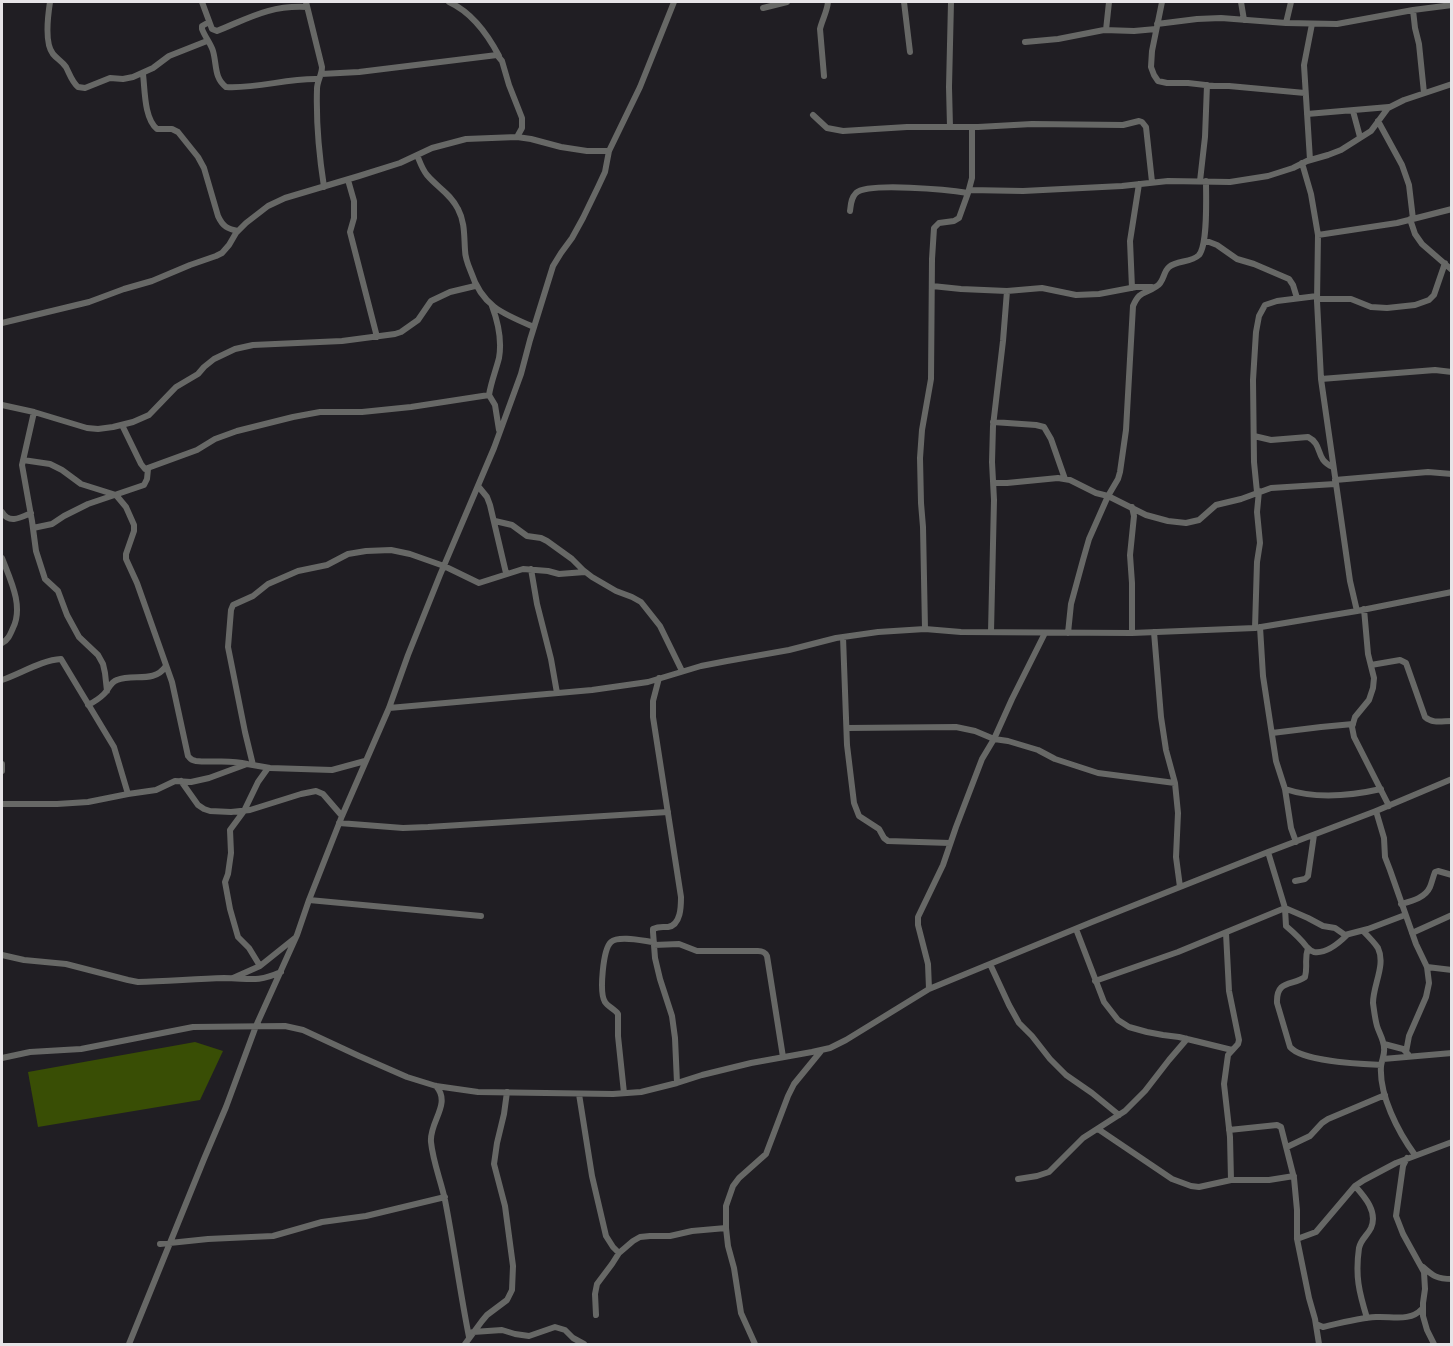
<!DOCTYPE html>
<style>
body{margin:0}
#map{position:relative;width:1453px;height:1346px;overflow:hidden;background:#201e23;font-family:Poppins,sans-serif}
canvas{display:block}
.frame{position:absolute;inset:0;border:3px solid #e6e4e7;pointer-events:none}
</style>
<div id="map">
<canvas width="1453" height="1346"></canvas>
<div class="frame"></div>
</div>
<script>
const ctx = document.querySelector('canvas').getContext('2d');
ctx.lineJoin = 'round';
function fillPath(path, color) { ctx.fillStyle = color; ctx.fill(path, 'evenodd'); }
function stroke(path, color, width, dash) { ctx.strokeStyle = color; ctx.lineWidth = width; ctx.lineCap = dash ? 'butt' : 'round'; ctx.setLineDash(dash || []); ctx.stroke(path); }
const green = new Path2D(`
 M195,1042l28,9 -23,49 -162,27 -10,-55z`);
const street = new Path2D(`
 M50,2c-2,13 -6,41 3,52 4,5 9,7 13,13 4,8 6,15 12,20l7,1 25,-10 13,1 10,-2 20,-9 16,-12 38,-15
 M202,2l10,27 5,2c32,-13 53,-26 90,-24
 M306,2l16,65c0,8 -5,14 -5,22 -1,33 2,66 7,98
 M449,2c22,10 39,33 50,54
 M904,2l6,50
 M1162,2l-10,49 -1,16 3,8 4,6 9,2h21l26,3h15l76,7
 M1241,2l3,18
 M763,8l24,-6
 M1413,10l2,18 4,16 5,49
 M209,22l-7,4v3c3,8 9,15 11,22 4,14 1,27 13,36 31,2 61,-9 92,-8
 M1286,23l5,-21
 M1157,24l40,-5 24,-1 65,5 51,1 76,-14 39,-5
 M1106,30l3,-28
 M1025,42l33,-3 46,-9 30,1 22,-2
 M143,74c2,16 1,44 14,55h15l6,3 20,25 6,11 14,48c5,11 10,13 20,15
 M321,74l38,-2 138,-17 5,6 7,24 13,33v10l-5,9
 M824,76l-4,-47c2,-9 7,-17 8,-27
 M1353,111l7,26
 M1307,114l82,-7
 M813,115l14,13 16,3 64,-4h71l54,-3 91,1 16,-4 3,1 4,5 6,55
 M1378,121l24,44 7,20 4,34
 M950,127l-1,-40 2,-85
 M417,155c3,7 5,14 10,20 11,13 23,18 31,34 7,13 6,27 7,41 0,7 3,15 6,22 11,34 32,42 63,55
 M1310,160l-6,-95 8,-41
 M1302,163l9,31 7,41 -1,66 4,78 29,202 7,30
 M348,180l6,21v17l-4,14 27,105
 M1200,181l5,-44 2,-52
 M969,190l54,1 99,-5 46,-5 62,1 38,-6 25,-8 14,-7 21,-6 13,-5 30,-19 17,-23 16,-8 48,-16
 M850,211c1,-7 1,-13 6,-18 12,-11 94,-3 112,0
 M1410,219l5,15 7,10 30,26
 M1318,235l79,-12 55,-14
 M1204,240l13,5 20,14 17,5 35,15 4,6 4,13
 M932,286l29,3 46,2 35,-3 34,7 23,-1 37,-7h16
 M1132,288l-2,-47 9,-57
 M1317,299h34l20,8 16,1 28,-3 14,-5 5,-5 11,-32
 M492,306c6,16 10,35 7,52 -3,12 -8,24 -10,37l6,10 4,25
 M2,323l87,-21 35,-13 28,-8 38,-16 26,-9 6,-3 7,-8 7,-12 10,-10 22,-17 17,-8 74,-22 41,-13 32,-15 34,-9 51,-2 14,2 30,8 26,4h22
 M1321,379l114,-9 17,2
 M2,405l32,7 53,16 11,1 15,-2 20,-5 16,-7 27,-28 22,-13 6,-7 10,-8 21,-10 18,-4 89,-4 53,-7 6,-2 17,-12 13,-19 19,-9 25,-6
 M34,412l-12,53 10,56 4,30 9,28 13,12 9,24 12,22 19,18 5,9 2,9 2,18
 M993,422l43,3 8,2 7,12 14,40
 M122,425l19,39 4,5 52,-19 18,-11 22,-8 56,-14 27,-5h42l49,-5 78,-12
 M1254,436l17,4 37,-3c16,8 6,22 25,30
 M23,460l27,4 12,6 19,14 35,11 10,12 8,18v6l-8,23v5l11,24 35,99 16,74c3,3 2,4 8,5 17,2 33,-2 51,3
 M1335,480l93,-8 24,2
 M994,483h13l51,-5 12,2 26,13 12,3 38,19 22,6 18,2 13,-3 17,-15 25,-6 30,-11 64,-4
 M478,486l9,11 3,8 16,68
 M1257,492l-3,-30 -1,-82 3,-48 3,-16 6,-11 12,-4 40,-5
 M2,512c7,12 18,6 29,1
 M495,521l17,4 15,11 14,2 6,3 25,18 11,11 9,7 24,14 16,6 9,5 19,24 22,45
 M33,528l19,-4 12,-8 24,-12 56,-19 3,-6 1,-10
 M2,558c8,21 22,48 11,70 -3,7 -5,12 -11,15
 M531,569l6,35 14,55 6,34
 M1364,609l4,45 6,24 -1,10 -4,12 -14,17 -3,10 2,10 35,69
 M1260,627l3,49 13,85 9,28 6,39 5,14
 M1255,628l2,-66 3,-19 -3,-31 2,-21
 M925,629l-2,-102 -2,-24 -1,-45 2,-28 9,-51 1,-120 2,-31 5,-5 15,-2 5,-3 9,-25 4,-15v-51
 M991,632l3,-132 -2,-38 1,-36 10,-85 4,-50
 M1154,632l7,85 5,33 9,33 3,30 -2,44 4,30
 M1068,633l3,-29 12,-44 6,-21 19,-43 10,-17 2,-7 6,-42 7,-124c7,-16 11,-11 24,-20 7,-4 6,-14 12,-19 8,-7 22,-4 30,-12 9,-11 7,-58 7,-74
 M1132,633v-50l-2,-28 4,-39 -2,-9
 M843,637l4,108 7,58 5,13 20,13 5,9 4,3 62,2
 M1371,665l29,-5 6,3 19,54c8,7 17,4 27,4
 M659,678l-6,23v16l28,180c0,9 0,28 -13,30 -6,0 -9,-1 -15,2v3l2,26 5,21 12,37 3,22 2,45
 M2,680c18,-6 40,-20 59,-21l53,88 14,47
 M88,705c6,-3 11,-6 16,-11 5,-5 6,-12 13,-14 16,-7 37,4 49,-14
 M389,708l203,-18 56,-8 53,-16 26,-5 62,-11 47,-12 42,-6 47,-3 36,3 171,1 123,-5 102,-17 95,-19
 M847,728l109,-1 19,4 19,8 14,2 30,9 17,9 43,14 77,10
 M1272,733l49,-6 32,-3
 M2,764v7
 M253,765l-8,-33 -17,-85 3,-37 2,-5 20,-9 15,-12 30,-13 29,-6 21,-11 18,-3 25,-1 19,4 34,12 35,17 44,-14 25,2 11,3 26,-2
 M181,781l17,24 6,4 6,2 21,1 19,-2 51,-16 15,-3 7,3 19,22
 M1285,789c30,10 65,7 96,0
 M2,804h55l31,-2 40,-8 28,-4 19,-9 16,1 18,-4 38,-14 23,4 62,2 33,-9
 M1376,811l8,27 1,19 5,13 26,74 11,23 2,16 -3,14 -17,39 -3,16
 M339,823l64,5 25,-1 240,-15
 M1268,852l17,56 1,18c7,6 14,12 20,20 2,2 4,5 8,6 12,2 25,-9 33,-17
 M1295,881l10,-2 3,-3 6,-41
 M309,900l172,16
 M1401,904c11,-3 24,-6 29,-17 2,-5 3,-10 5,-15l3,-1 14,4
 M1076,929l28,73 14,18 11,7 18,5 16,3 16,2 53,13
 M1363,931c5,5 11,11 15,17 8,17 -5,37 -5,55 1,7 2,16 4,23 2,7 7,14 7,22 1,6 -2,11 -3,18 -2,29 17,66 34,89
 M1226,933l3,58 10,49 -1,4 -10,11 -4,29 6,53 1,43
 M1412,933l40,-18
 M654,945l25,-1 18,7h61c5,0 7,1 9,5l16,101
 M1308,948c-4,12 0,18 -3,29 -12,9 -29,2 -28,26l13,44c13,15 71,17 91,18
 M2,955l22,5 42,4 62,16 10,2c29,-1 58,-3 86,-4 25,0 32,5 57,-6
 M990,964l19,41 10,18 13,13 18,23 16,16 26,18 27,22
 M260,966l-11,-18 -11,-11 -8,-28 -5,-27 3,-8 3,-21 -1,-23 14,-19 14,-29 10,-14
 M1427,967l25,3
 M233,978l27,-12 35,-28
 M1095,981l83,-29 107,-44 23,10 15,8 12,2 10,7 23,-6 37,-14
 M929,989l-1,-25 -10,-39v-8l25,-52 13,-38 26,-68 12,-20 18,-40 33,-66
 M1384,1044l19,5 5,5
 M2,1058l28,-6 51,-3 112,-22 92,-1 18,4 56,26 48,21 29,9 42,6 135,2 28,-2 36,-9 25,-8 49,-12 61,-11 18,-4 16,-8 83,-51 163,-67 176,-70 108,-41 76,-32
 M1383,1059l69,-6
 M436,1086c16,18 -7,36 -5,56 2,20 10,39 14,58 9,46 15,92 24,137
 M624,1093l-6,-57v-22c-3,-5 -10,-7 -13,-12 -6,-9 -2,-53 6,-60 8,-7 33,-1 42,0
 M579,1094l13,82 14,60 7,11 6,6
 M1098,1129l74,50 19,7 8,1 32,-7h38l25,-4
 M1229,1130l48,-5 4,2 13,51 3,32v29l12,59 6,21 4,25
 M1287,1147l23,-11 12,-13 6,-4 57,-24
 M1407,1158l-4,8 -7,50 7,18 21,38 1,17 -2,14v13l4,14 7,14
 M1018,1179l19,-3 12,-4 34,-34 42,-27 20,-20 24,-31 18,-21
 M1355,1186c10,11 23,26 16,42 -4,8 -10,11 -12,20 -4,28 0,44 8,70
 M1297,1239l19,-7 39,-46 9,-6 32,-17 56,-21
 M160,1244l48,-5 65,-3 49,-14 44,-6 79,-19
 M1423,1267c10,9 14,12 29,12
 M596,1315l-1,-21 2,-10 15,-20 7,-11 14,-12 7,-4 10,-1h20l22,-5 34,-3
 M1316,1324l7,3c17,-4 36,-9 53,-10 16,-1 34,5 46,-8
 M473,1332l29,-2 13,4 14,2 26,-9 10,3 8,8 11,6
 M129,1344l75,-185 22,-52 30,-81 41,-91 12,-35 33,-84 47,-108 19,-53 32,-80 54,-127 27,-74 9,-34 23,-74 8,-13 11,-15 11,-20 15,-31 7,-15 4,-21 31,-64 34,-85
 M465,1344l17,-23 5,-6 20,-15 5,-10 1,-24 -8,-60 -11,-42 3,-21 7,-29 3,-22
 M755,1344l-14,-31 -7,-45 -6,-22 -2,-18v-22l7,-20 6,-8 27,-24 22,-58 6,-12 27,-33`);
fillPath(green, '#394e05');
stroke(street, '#676866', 6);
</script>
